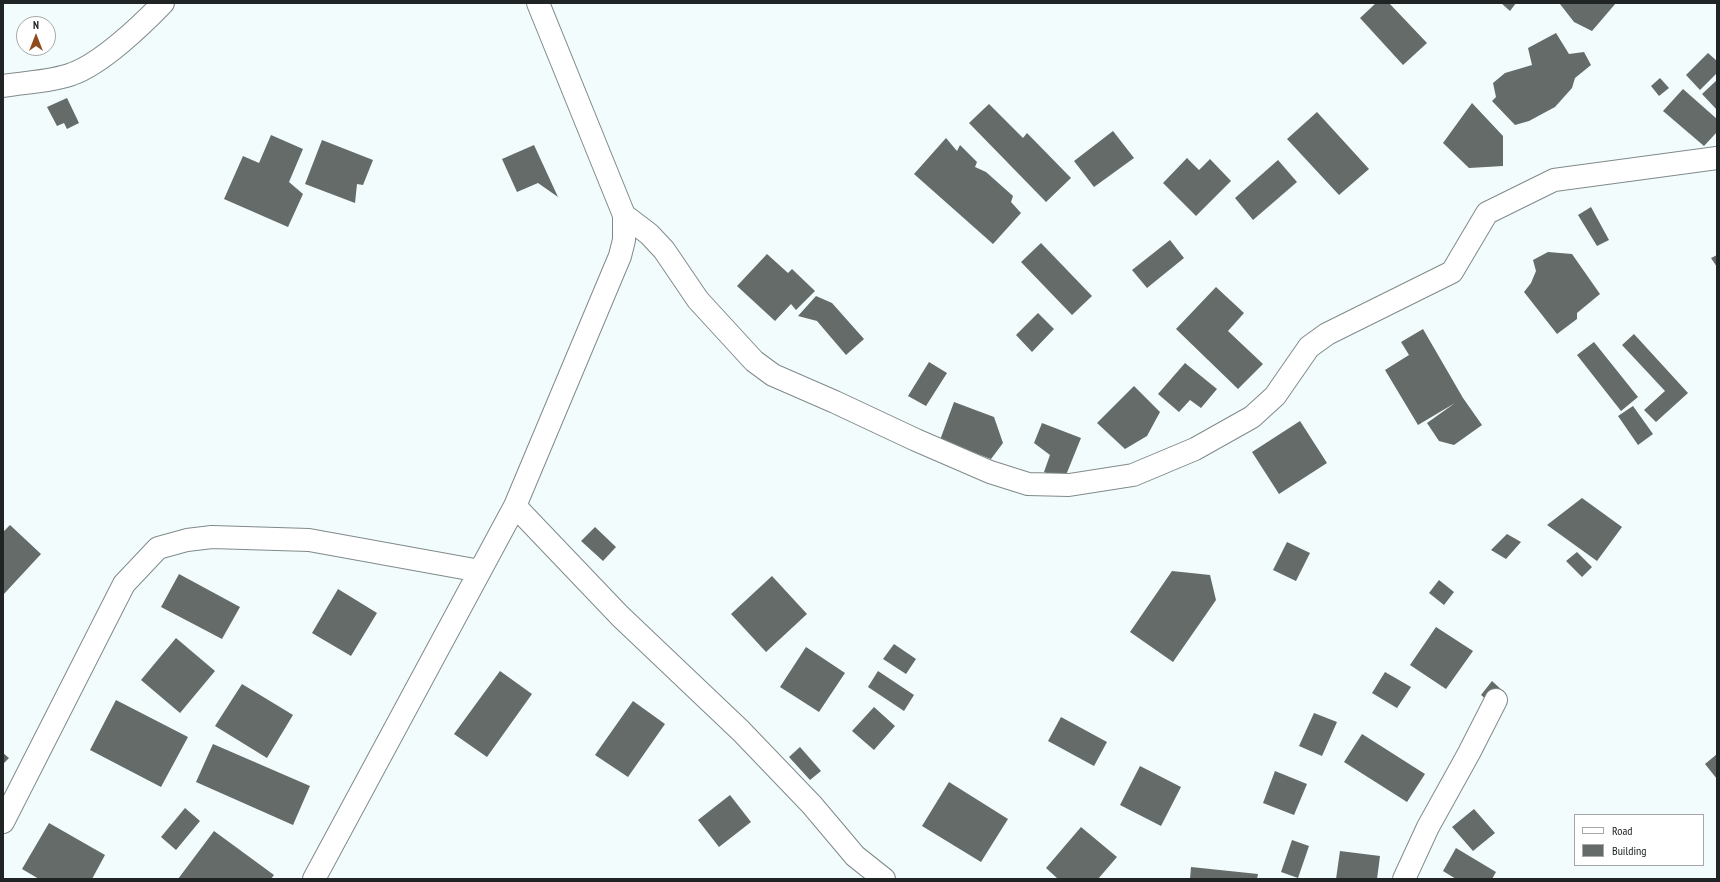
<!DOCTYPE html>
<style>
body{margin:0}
#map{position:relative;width:1720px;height:882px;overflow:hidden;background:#f2fcfc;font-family:"PT Sans Narrow",sans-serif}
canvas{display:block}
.frame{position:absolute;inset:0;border:4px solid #202424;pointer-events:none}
.legend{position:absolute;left:1574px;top:814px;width:130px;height:52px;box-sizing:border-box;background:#fff;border:1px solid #a6a7a7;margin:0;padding:5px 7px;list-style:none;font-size:12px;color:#202424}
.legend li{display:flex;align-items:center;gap:8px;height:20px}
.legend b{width:20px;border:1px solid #a6a7a7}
.north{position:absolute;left:16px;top:16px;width:40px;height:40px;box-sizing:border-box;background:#fff;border:1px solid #a6a7a7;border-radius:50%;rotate:0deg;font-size:11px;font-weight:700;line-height:16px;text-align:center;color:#202424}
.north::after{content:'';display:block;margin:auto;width:14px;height:18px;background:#8e4b1d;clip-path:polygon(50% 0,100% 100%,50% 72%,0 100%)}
</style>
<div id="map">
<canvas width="1720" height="882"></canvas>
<div class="frame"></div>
<ul class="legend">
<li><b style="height:5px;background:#fff"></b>Road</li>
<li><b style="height:11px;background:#646b68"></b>Building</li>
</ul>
<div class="north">N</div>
</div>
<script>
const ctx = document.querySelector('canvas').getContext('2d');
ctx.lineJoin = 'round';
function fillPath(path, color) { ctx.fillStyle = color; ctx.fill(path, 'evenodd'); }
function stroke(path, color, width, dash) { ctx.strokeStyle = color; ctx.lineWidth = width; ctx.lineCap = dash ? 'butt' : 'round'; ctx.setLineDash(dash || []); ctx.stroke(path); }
const building = new Path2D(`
 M1376,3h13l38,40 -24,22 -43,-47z
 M1501,3h15l-6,8z
 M1561,3h55l-24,28 -18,-9 -14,-18z
 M1556,33l13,21 15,-2 7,13 -16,13 -3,10 -17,19 -26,14 -14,4 -23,-24 4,-4 -3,-14 12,-10 27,-8 -4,-17z
 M1708,53l9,8v12l-17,17 -14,-15z
 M1660,78l9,10 -10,8 -8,-10z
 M1717,80v30l-15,-16z
 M1683,89l34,30v13l-13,14 -41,-35z
 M67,98l12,25 -12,6 -3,-6 -7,3 -10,-19z
 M1472,103l31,33v30l-34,2 -26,-25z
 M989,104l34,34 4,-5 44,45 -25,24 -77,-79z
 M1317,112l52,57 -30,26 -52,-56z
 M1113,131l21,27 -40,29 -20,-26z
 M271,135l32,14 -14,33 14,12 -15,33 -64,-28 19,-43 16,7z
 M946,138l11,13 3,-6 17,17 -2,5 11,5 27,24 -2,6 10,11 -28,31 -79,-70z
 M322,140l51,20 -10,25 -6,-1 -2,19 -50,-19z
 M534,145l24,52 -20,-14 -21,9 -15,-33z
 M1187,158l12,12 11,-11 21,22 -35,35 -33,-33z
 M1278,160l19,22 -44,38 -18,-22z
 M1591,207l18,33 -12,6 -19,-31z
 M1170,240l14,18 -37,30 -15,-18z
 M1041,243l51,53 -20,19 -51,-53z
 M1548,252l24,2 28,40 -23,19v6l-20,15 -33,-42 7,-9 5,-12 -3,-11z
 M767,254l21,19 4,-4 23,22 -19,19 -5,-6 -16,17 -38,-35z
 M1717,255v12l-6,-9z
 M1216,287l28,26 -16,18 35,33 -25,25 -62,-60z
 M816,296l16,7 32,36 -18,16 -29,-34 -19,-5z
 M1038,313l16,16 -22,23 -16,-17z
 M1423,329l40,69 19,27 -28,20 -15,-4 -12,-18 28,-20 -37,22 -33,-55 24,-15 -8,-13z
 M1634,334l54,59 -32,29 -12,-12 21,-19 -43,-46z
 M1594,342l44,55 -17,14 -44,-56z
 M929,362l18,11 -21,33 -18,-10z
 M1185,363l32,26 -16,19 -11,-8 -11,12 -21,-18z
 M1134,386l26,26 -13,24 -22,13 -28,-26z
 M954,402l40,15 9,26 -12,16 -51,-19z
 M1633,406l20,28 -15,11 -20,-29z
 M1300,421l27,42 -48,31 -27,-42z
 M1042,423l39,15 -17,42 -20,-8 6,-17 -16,-12z
 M1582,498l40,29 -25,34 -50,-36z
 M10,525l31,29 -38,41v-63z
 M595,527l21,20 -13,14 -22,-20z
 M1507,534l14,8 -15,17 -15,-9z
 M1287,542l23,11 -14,28 -23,-11z
 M1577,552l15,15 -10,10 -16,-16z
 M1172,571l38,4 6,25 -43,62 -43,-30z
 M179,574l61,33 -18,32 -61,-32z
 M772,576l35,38 -41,38 -35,-38z
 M1439,580l15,12 -10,13 -15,-12z
 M338,589l39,24 -26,43 -39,-23z
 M1436,627l37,24 -27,38 -36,-24z
 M176,638l39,33 -35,42 -39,-33z
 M894,644l22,15 -10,15 -23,-15z
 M806,647l39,26 -26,39 -39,-25z
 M500,671l32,23 -45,63 -33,-23z
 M878,671l36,24 -10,16 -36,-24z
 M1385,672l26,15 -14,21 -25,-15z
 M1492,681l12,11 -11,13 -12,-10z
 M242,684l51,31 -26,43 -52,-32z
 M116,700l72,37 -27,50 -71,-37z
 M633,701l32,23 -37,53 -33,-22z
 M874,707l21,19 -21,24 -22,-19z
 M1314,713l23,9 -15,34 -23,-10z
 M1061,717l46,25 -13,24 -46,-25z
 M1362,734l63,40 -18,28 -63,-40z
 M213,744l97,42 -17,39 -97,-43z
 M800,747l21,24 -11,9 -21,-23z
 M3,753l6,5 -6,6z
 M1717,754v25l-12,-15z
 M1140,766l41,21 -20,39 -41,-21z
 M1275,771l32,13 -13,31 -31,-12z
 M949,782l59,37 -27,43 -59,-36z
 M730,795l21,27 -32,25 -21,-27z
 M185,808l15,13 -24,29 -15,-13z
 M1474,809l21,24 -22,18 -21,-24z
 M49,823l56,32 -13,24h-53l-17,-10z
 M1081,827l36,30 -19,22h-40l-12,-11z
 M214,831l60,44 -3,4h-93z
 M1292,840l17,6 -11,32 -17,-6z
 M1456,848l40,24 -4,7h-36l-13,-8z
 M1340,851l40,5 -3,23h-41z
 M1191,867l67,7 -1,5h-67z`);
const minor = new Path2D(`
 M3,86c22,-4 48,-4 69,-12 29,-10 70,-49 91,-71
 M624,215l25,19 15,16 34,50 56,61 19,14 62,27 81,38 74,32 38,12 41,1 64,-10 62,-26 57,-32 23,-21 34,-49 18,-13 125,-62 35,-59 67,-33 163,-22
 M515,506l105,110 121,115 71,74 43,51 29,23
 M3,822l121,-238 34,-36 29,-8 25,-3 97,3 171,31
 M314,879l201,-373 105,-250 4,-16v-25l-86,-212
 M1404,879l24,-52 41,-74 27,-53`);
fillPath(building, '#646b68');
stroke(minor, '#818a8a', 24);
stroke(minor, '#fff', 22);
</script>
